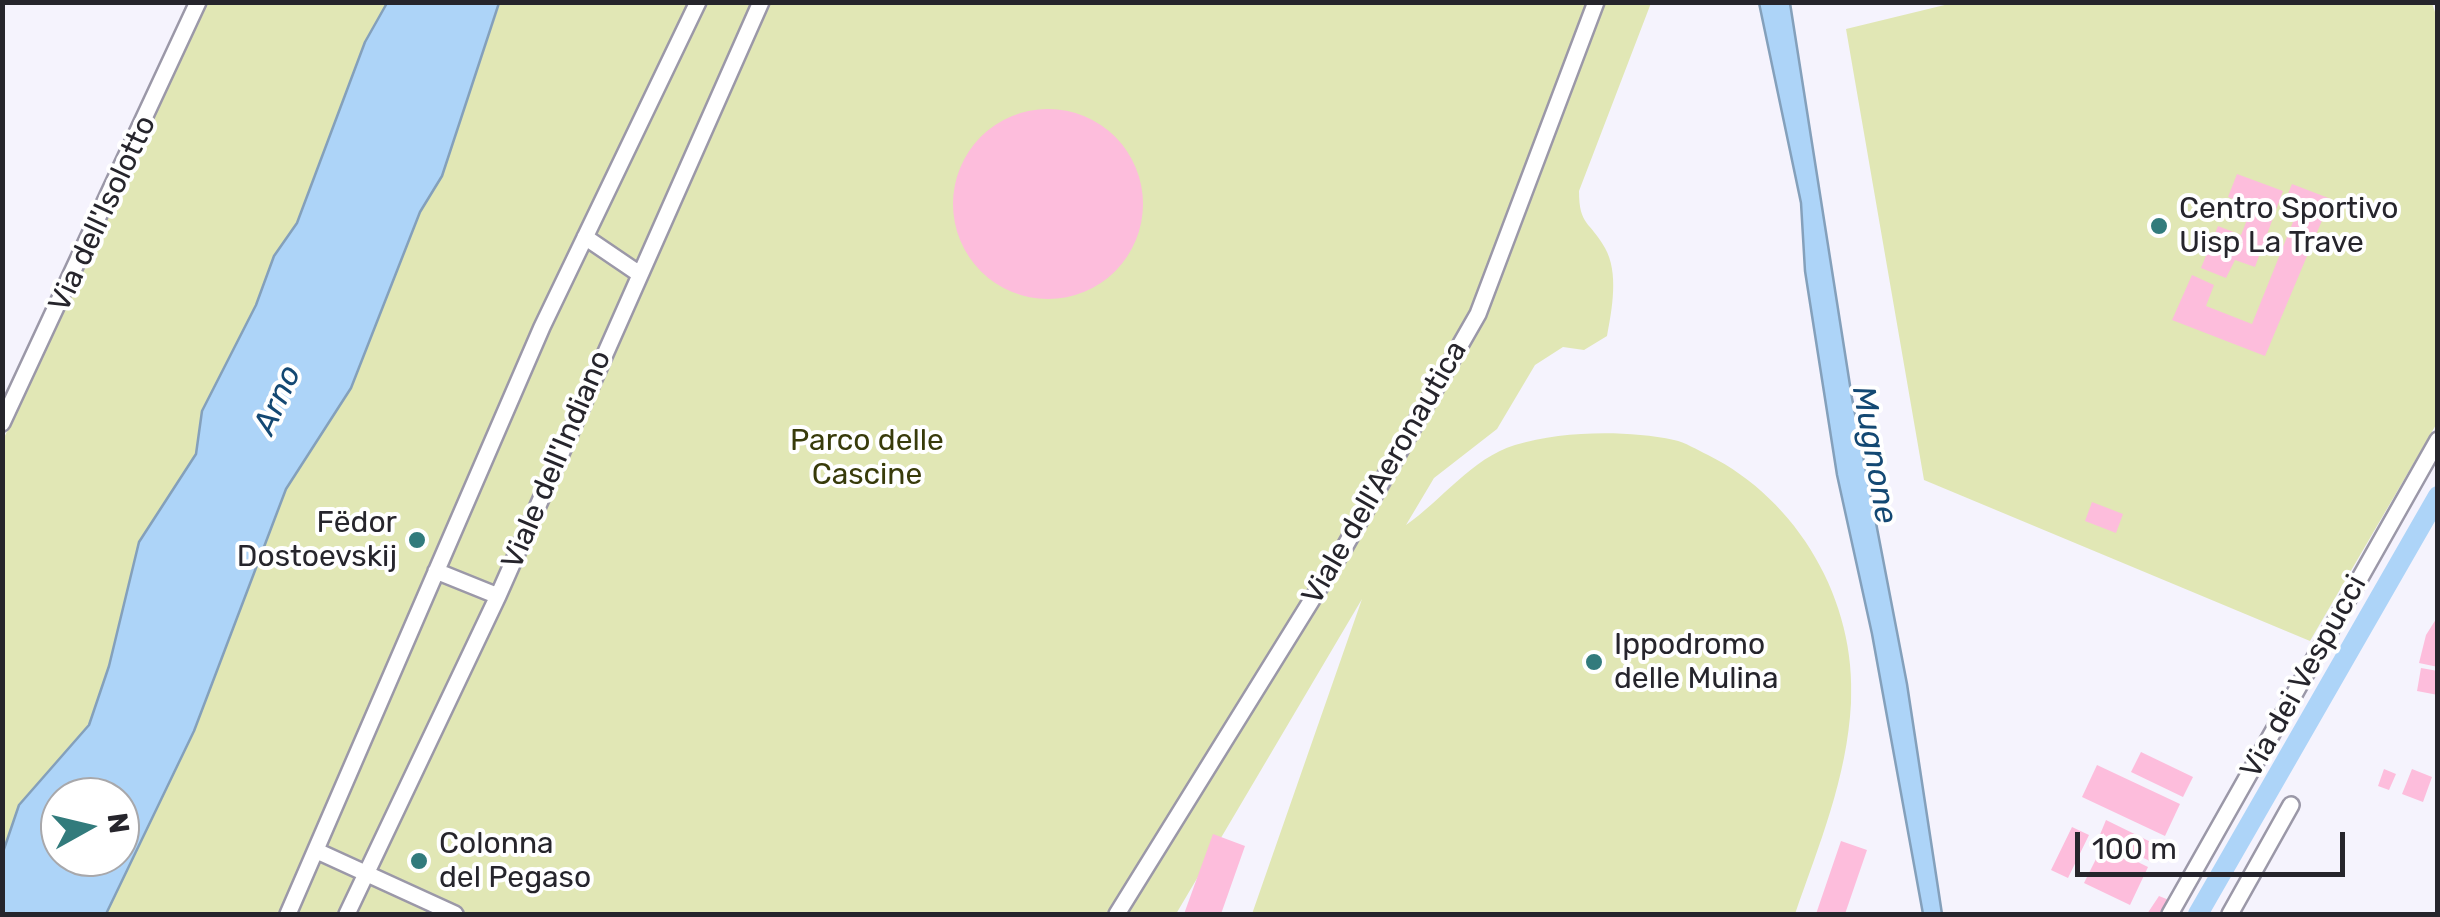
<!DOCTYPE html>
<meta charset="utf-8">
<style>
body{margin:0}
#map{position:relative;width:2440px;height:917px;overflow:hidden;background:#f5f3fd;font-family:Rubik,sans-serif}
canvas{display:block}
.frame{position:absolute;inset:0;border:5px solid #26252c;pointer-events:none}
.north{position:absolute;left:40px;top:777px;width:100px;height:100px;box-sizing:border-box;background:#fff;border:2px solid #a8a8ab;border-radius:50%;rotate:82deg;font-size:28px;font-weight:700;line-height:40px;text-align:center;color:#26252c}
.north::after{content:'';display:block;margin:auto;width:35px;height:45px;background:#327b7c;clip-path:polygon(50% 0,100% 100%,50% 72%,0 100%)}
.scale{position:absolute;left:2075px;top:832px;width:270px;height:45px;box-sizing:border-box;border:5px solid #26252c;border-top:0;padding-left:12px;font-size:30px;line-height:35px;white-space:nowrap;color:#26252c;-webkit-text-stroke:8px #fff;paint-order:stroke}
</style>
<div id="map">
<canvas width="2440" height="917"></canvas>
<div class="frame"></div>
<div class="north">N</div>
<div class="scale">100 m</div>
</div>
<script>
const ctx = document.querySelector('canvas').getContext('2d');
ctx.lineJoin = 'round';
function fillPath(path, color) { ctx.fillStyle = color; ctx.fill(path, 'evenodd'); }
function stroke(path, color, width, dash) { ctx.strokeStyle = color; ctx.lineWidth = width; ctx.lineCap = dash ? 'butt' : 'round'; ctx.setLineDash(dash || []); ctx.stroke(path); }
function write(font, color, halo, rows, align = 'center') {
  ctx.font = font + ' Rubik,sans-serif'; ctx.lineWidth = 8; ctx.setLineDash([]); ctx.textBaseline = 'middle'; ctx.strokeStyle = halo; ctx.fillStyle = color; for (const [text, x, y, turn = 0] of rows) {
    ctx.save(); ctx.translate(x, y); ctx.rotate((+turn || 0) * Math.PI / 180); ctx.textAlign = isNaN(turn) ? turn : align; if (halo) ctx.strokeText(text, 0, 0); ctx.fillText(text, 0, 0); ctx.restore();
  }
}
const green = new Path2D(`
 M1957,2l475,1 6,18 -1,402 -127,218 -386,-161 -78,-451z
 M206,3h181l-22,39 -68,181 -23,33 -18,49 -54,106 -5,43 -58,88 -30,124 -20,59 -70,80 -16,47v-412z
 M500,3h1151l-72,188c0,35 11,30 26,57 14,25 7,61 2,88l-23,14 -21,-3 -28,18 -38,64 -63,49 -28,47c35,-24 66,-67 109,-80 48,-14 110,-15 159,-5 11,2 23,10 34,15 90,45 149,146 143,248 -4,75 -32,142 -56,211h-543l110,-315 -186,315h-1070l88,-183 92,-242 29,-49 105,-228 22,-36z`);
const water = new Path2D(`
 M387,3h112l-57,173 -22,36 -69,176 -65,101 -92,242 -88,183h-103v-62l16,-47 70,-80 20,-59 30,-124 57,-88 6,-43 54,-106 18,-49 23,-33 68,-181zM60,797h60v60h-60z
 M1759,3h31l62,395 55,286 35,230h-19l-51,-280 -35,-159 -32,-204 -4,-68z`);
const canal = new Path2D(`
 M2198,914l240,-418`);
const building = new Path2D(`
 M953 204a95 95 0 1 1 190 0a95 95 0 1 1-190 0Z
 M2237,174l46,17 -28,76 -20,-7 -9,18 -25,-10 17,-42 23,9 11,-28 -24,-10z
 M2292,184l39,15 -66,157 -93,-36 20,-45 22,10 -8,21 46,18 45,-112 -14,-6z
 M2092,502l31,12 -7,19 -31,-12z
 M2438,616v51l-19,-4 7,-28z
 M2421,668l17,3v24l-21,-4z
 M2141,752l52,25 -10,20 -52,-25z
 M2097,765l83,39 -15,32 -83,-39z
 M2384,769l12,5 -7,16 -11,-4z
 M2412,769l20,8 -9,25 -21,-8z
 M2106,820l53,26 -7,16 -53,-25z
 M2072,827l17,8 -21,43 -17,-8z
 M1213,834l32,12 -24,68h-37z
 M1841,841l26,9 -22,64h-29z
 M2103,845l45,22 -18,38 -46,-22z
 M2159,896l10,4 -8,14h-14z`);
const street = new Path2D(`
 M585,237l53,36
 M2,423l196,-421
 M436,571l62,25
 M317,851l138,63
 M288,914l254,-587 156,-325
 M347,914l151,-318 263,-594
 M1117,914l227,-366 134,-234 118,-312
 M2170,914l268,-474
 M2230,914l61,-109`);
const markers = [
 [2159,226,10,"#327b7c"],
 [417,540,10,"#327b7c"],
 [1594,662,10,"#327b7c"],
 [419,861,10,"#327b7c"]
];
const poiNames = [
 ["Centro Sportivo",2179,209],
 ["Uisp La Trave",2179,243],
 ["Fëdor",397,523,"right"],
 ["Dostoevskij",397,557,"right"],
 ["Ippodromo",1614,645],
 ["delle Mulina",1614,679],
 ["Colonna",439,844],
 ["del Pegaso",439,878]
];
const streetNames = [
 ["Via dell'Isolotto",103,214,-65],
 ["Viale dell'Indiano",557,460,-67],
 ["Viale dell'Aeronautica",1385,473,-60],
 ["Via dei Vespucci",2304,677,-61]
];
const parkNames = [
 ["Parco delle",867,441],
 ["Cascine",867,475]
];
const waterNames = [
 ["Arno",278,400,-66],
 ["Mugnone",1874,455,80]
];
fillPath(green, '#e1e7b5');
fillPath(water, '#add4f8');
stroke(water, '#84a0bb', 2.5);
stroke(canal, '#add4f8', 20);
fillPath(building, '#fdbddc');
stroke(street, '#9b98a8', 20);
stroke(street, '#fff', 15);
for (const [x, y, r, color] of markers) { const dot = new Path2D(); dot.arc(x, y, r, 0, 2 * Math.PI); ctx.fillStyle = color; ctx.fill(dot); stroke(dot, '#fff', 4); }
write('30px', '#26252c', '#fff', poiNames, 'left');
write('30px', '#26252c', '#fff', streetNames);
write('30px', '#383b0a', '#fff', parkNames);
write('italic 32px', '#134873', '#fff', waterNames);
</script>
